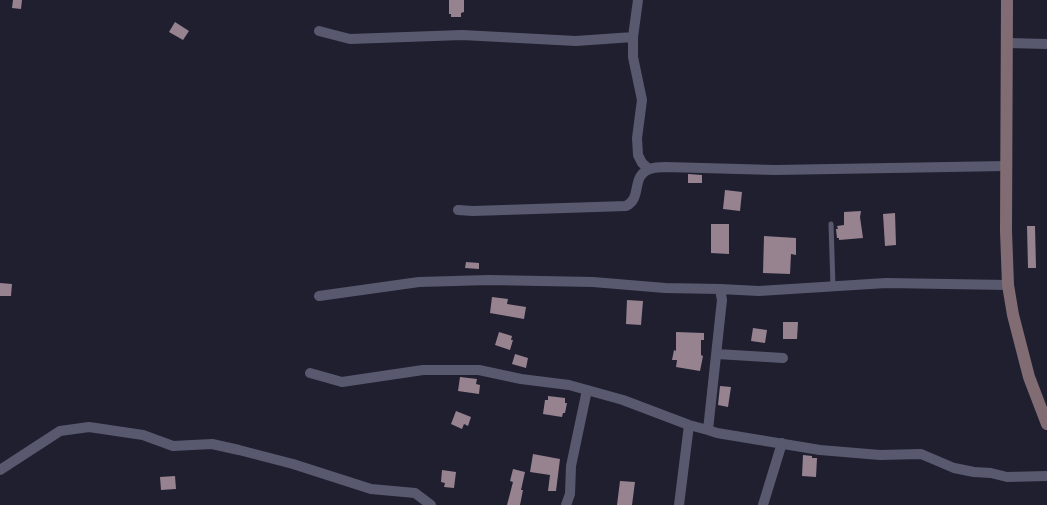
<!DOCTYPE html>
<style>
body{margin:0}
canvas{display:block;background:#1f1f30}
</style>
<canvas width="1047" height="505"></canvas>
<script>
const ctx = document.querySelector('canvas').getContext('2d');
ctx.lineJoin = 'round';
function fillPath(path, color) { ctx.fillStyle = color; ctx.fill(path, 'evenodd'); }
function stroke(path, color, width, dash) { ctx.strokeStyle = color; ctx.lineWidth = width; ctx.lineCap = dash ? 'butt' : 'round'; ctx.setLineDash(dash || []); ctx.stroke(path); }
const building = new Path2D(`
 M13,0h9l-1,9 -9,-1z
 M449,0h15v12l-3,1v4h-10v-3h-2z
 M175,22l14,9 -6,9 -14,-8z
 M688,174l14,1v8h-14z
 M725,190l17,2 -2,19 -17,-2z
 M861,211l-1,6 3,21 -24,2v-2h-2l-1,-9h2l-1,-3 7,-1v-13z
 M895,213l1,32 -11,1 -2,-32z
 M711,224h18v30l-18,-1z
 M1027,226h8l1,42h-8z
 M764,236l32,2v17l-5,-1 -1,20 -27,-1z
 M466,262l13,1v6l-14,-1z
 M0,283l12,1 -1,12h-11z
 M492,297l16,2 -1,5 19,3 -2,12 -34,-6z
 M627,300l16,1 -2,24 -15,-1z
 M783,322h15l-1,17h-14z
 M753,328l14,2 -2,13 -14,-2z
 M499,332l13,4 -1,4h2l-3,10 -15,-5z
 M676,332l28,1v7h-3v15l2,1 -3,15 -24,-4 1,-7h-5l2,-10 2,1z
 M515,354l13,4 -2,10 -14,-4z
 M460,377l17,2 -1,5 4,1 -1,9 -21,-3z
 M720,386l11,1 -3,20 -10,-2z
 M548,396l17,2v5h2l-2,10h-2l-1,4 -19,-3 2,-14h3z
 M456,411l15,6 -3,9 -4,-2 -2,5 -11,-5z
 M533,454l27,5 -4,32h-8l2,-16 -20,-3z
 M803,455l9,1v2h5l-1,19 -14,-1z
 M513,469l12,3 -4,18h2l-3,15h-13l6,-23 -3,-1z
 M442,470l14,2 -2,16 -10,-1 1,-4 -4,-1z
 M175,476l1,13 -15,1 -1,-13z
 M620,481l15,1 -3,23h-15z`);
const lane = new Path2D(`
 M831,224l2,62`);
const street = new Path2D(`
 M319,31l31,8 112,-4 114,6 57,-4 5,-37
 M633,37v20l9,43 -5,38 1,17 4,8 7,6
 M1008,43l39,1
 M458,210l15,1 153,-5c17,-8 4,-30 24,-37 5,-2 11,-2 16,-2l109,3 231,-4
 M720,289l39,2 127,-8 122,2
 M319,296l100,-14 70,-2 104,2 72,6 55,1 2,11 -2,18 -12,112 9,3 103,17 60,5 41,-1 33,14 20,4 17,1 16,4 40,-1
 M717,354l66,4
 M310,373l32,9 81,-12h56l42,9 48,6 54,15 66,25 19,5
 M0,470l60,-39 29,-4 54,8 30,11 39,-2 27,6 54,14 78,25 44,4 16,12
 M566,505l4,-11 1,-28 16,-76
 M679,505l10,-80
 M763,505l19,-62`);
const secondary = new Path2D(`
 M1007,0l-1,231 2,54 5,30 16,62 18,47`);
fillPath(building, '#978290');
stroke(lane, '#58596e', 5);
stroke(street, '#58596e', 10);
stroke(secondary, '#806c72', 12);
</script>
